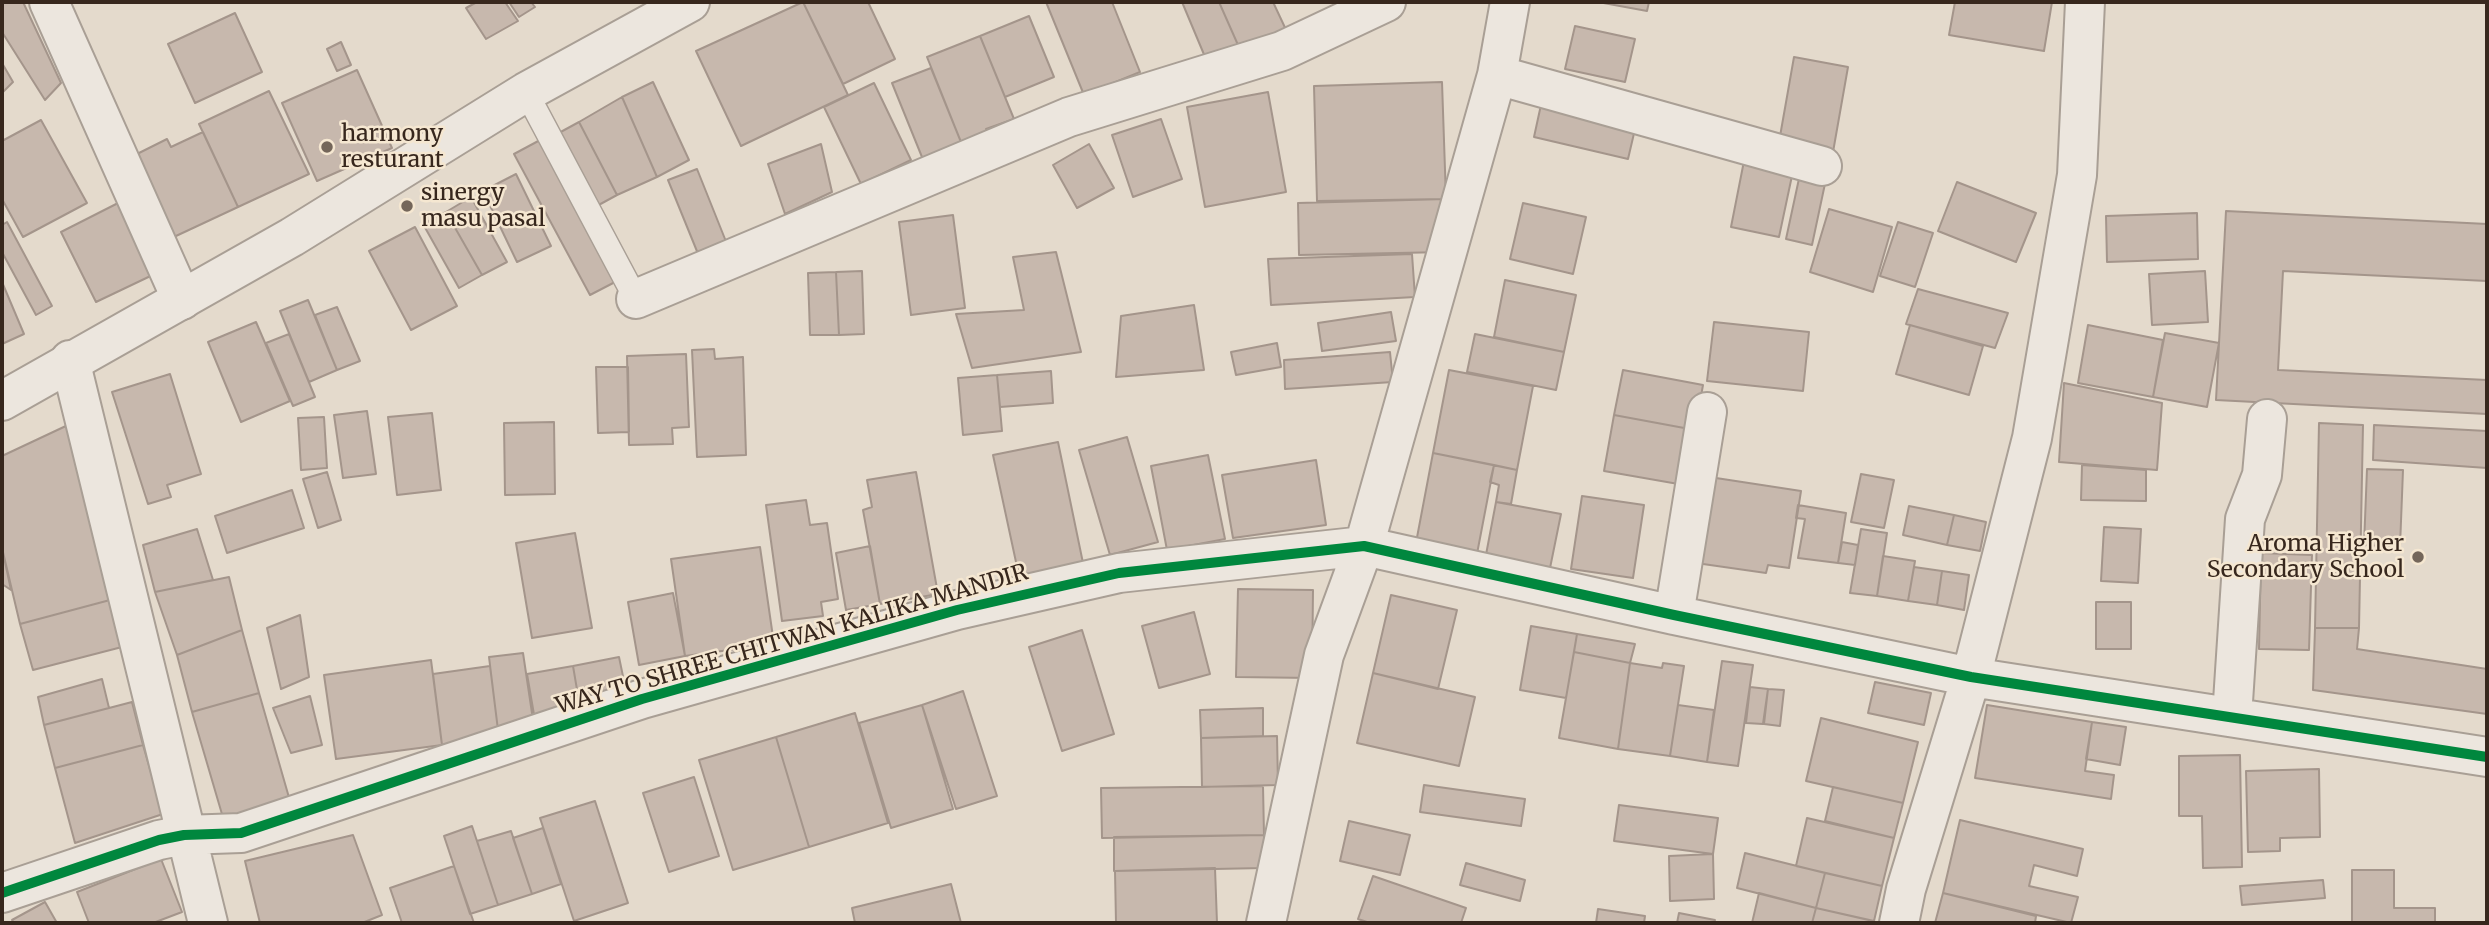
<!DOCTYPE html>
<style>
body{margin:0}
#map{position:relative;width:2489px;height:925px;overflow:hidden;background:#e4dacc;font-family:Merriweather,serif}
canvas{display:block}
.frame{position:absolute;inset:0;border:4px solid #37271d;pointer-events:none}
</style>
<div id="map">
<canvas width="2489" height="925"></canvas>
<div class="frame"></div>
</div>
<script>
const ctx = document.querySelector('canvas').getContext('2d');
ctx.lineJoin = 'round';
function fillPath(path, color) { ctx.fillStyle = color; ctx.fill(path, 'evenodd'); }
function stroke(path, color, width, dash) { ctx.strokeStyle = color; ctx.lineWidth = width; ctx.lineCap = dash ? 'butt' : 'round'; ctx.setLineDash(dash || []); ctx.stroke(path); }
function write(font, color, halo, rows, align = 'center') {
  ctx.font = font + ' Merriweather,serif'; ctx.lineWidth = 5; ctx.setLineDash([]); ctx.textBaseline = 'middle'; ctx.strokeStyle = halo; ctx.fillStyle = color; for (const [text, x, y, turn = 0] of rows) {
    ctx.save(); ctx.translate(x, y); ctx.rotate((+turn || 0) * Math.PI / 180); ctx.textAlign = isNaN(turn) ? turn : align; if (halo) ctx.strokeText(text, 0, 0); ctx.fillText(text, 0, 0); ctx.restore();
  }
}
const building = new Path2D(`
 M2,2h21l38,81 -16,17 -43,-68z
 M477,2h28l13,19 -32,18 -20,-31z
 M509,2h22l4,5 -16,10z
 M803,2l45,93 -107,51 -45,-95z
 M803,2h65l27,57 -52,25z
 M1046,2h66l28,70 -56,23z
 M1182,2h37l23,52 -34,10z
 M1219,2h54l15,32 -46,20z
 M1598,2h51l-2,9z
 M1955,2h97l-8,49 -95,-16z
 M235,13l27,59 -67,31 -27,-59z
 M1029,16l25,61 -49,20 -25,-61z
 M1575,26l60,13 -10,43 -60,-13z
 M980,36l34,83 -28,10 3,7 -26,11 -36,-90z
 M341,42l10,23 -14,6 -10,-22z
 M1794,57l54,10 -15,85 -54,-10z
 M2,63l11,19 -11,11z
 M931,68l32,79 -39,15 -32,-79z
 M357,70l35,78 -75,33 -35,-78z
 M653,82l36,78 -32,17 -35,-80z
 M1442,82l4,117 -129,2 -3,-115z
 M874,83l37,77 -50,24 -37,-77z
 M269,91l40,83 -71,33 -39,-83z
 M1544,91l95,21 -11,47 -94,-22z
 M1268,92l18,100 -81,15 -18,-100z
 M622,97l35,80 -40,18 -38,-73z
 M1161,119l21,60 -49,18 -21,-62z
 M41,120l46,83 -64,34 -21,-38v-58z
 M579,122l38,73 -22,12 -38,-73z
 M203,132l35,75 -77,36 -30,-86 36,-18 4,8z
 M542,139l75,142 -27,14 -76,-141z
 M821,144l11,48 -47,22 -17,-50z
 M1089,144l25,44 -37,20 -24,-43z
 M1744,161l49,10 -14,66 -48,-10z
 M697,169l34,85 -28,12 -35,-86z
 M516,174l35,72 -34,16 -34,-71z
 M1800,174l26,5 -14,66 -26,-6z
 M1957,182l79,31 -20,49 -78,-31z
 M471,197l36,65 -25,13 -36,-63z
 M126,199l35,72 -65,31 -35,-70z
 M1446,199v53l-147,3 -1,-52z
 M1523,203l63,14 -13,57 -63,-15z
 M1829,209l63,18 -19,65 -63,-20z
 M2226,211l261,13v57l-204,-10 -5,99 209,10v34l-271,-14z
 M446,212l36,63 -23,13 -36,-64z
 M2197,213l1,46 -91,3 -1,-46z
 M953,215l12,93 -54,7 -12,-93z
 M7,222l45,84 -16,9 -34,-63v-27z
 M1898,222l35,11 -18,54 -35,-11z
 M415,227l42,79 -46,24 -42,-79z
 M1056,252l25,100 -109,16 -16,-54 68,-4 -11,-53z
 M1412,254l3,43 -144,8 -3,-46z
 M862,271l2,63 -25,1 -3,-63z
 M2205,271l3,51 -56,3 -3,-51z
 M836,272l3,63h-29l-2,-62z
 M1505,280l71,15 -12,57 -70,-15z
 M2,282l22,52 -22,10z
 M1918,289l90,24 -13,35 -89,-24z
 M308,300l29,70 -28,12 -29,-71z
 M1194,305l10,65 -88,7 5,-61z
 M337,307l23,54 -23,9 -22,-55z
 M1391,312l5,29 -74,10 -4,-28z
 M256,322l34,79 -49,21 -33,-80z
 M1714,322l95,10 -6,59 -96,-10z
 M1910,325l73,21 -14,49 -73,-21z
 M2088,325l75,15 -10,57 -75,-14z
 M2165,333l54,10 -12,64 -54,-10z
 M289,334l26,63 -22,9 -27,-63z
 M1475,334l89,18 -8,38 -89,-18z
 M1277,343l4,24 -45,8 -5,-23z
 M714,349l1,10 28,-2 3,98 -49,2 -5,-107z
 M1390,352l3,30 -108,7 -1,-29z
 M686,354l3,73 -17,1 1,16 -44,1 -2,-89z
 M596,367h32l1,65 -31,1z
 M1449,370l84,16 -16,84 -84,-17z
 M1623,370l80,15 -8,45 -81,-15z
 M1051,371l2,32 -53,4 -3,-32z
 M170,374l31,100 -34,11 4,12 -23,7 -36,-112z
 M997,375l5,56 -39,4 -5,-57z
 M2064,383l98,20 -5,67 -98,-8z
 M367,411l9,63 -33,4 -9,-63z
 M432,413l9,77 -44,5 -9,-78z
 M1614,415l81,15 -11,55 -80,-14z
 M324,417l3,51 -26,2 -3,-52z
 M554,422l1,72 -50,1 -1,-72z
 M2319,423l44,2 -4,203h-44z
 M68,425l42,175 -90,24 -18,-76v-92z
 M2374,425l113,6v37l-114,-8z
 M1127,437l31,105 -48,13 -31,-105z
 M1058,442l25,121 -64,13 -26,-121z
 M1433,453l61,12 -18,94 -61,-11z
 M1208,455l17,84 -58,11 -16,-84z
 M1316,460l10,65 -93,13 -11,-63z
 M1494,465l23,5 -6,34 -15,-2 3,-17 -9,-3z
 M2082,465l64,5v31l-65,-1z
 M2367,469l36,1 -3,77 -36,-2z
 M327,472l14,48 -23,8 -15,-49z
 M916,472l22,122 -58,10 -17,-94 9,-3 -5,-27z
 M1861,474l33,6 -10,48 -33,-6z
 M1703,476l98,15 -12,77 -21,-3 -2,8 -77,-11z
 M292,490l12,38 -77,25 -12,-37z
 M1582,496l62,9 -11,73 -62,-9z
 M806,500l4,25 17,-2 11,76 -17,3 2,14 -41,5 -16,-116z
 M1496,502l65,12 -12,59 -64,-13z
 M1798,505l48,8 -8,50 -40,-5 7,-39 -9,-1z
 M1909,506l45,9 -7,30 -44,-10z
 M1954,515l32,7 -6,29 -33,-6z
 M2104,527l37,2 -3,54 -37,-2z
 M197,529l16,51 -58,12 -12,-47z
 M1861,529l26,4 -10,63 -27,-3z
 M575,533l17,95 -60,10 -16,-95z
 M1842,542l16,3 -3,20 -17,-2z
 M870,546l10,58 -34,6 -10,-57z
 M760,547l14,97 -89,12 -14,-97z
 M2,548l9,42 -9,-6z
 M2261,553l51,2 -3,95 -50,-1z
 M1883,556l32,5 -7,40 -31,-5z
 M1914,567l28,4 -5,34 -29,-4z
 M1942,571l27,4 -5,35 -27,-5z
 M229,577l13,53 -65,25 -22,-63z
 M1238,589l75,1 -1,88 -76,-1z
 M673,593l12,63 -46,9 -11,-63z
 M1391,595l66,15 -19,79 -65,-16z
 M110,600l12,47 -89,23 -13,-46z
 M2096,602h35v47h-35z
 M1194,612l16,62 -51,14 -17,-62z
 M300,615l9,62 -28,12 -14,-61z
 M1531,626l46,8 -11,64 -46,-8z
 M2315,628h44l-2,21 130,20v45l-174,-24z
 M242,630l17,63 -67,19 -15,-57z
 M1082,630l32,104 -52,17 -33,-104z
 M1577,634l58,10 -5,19 -56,-11z
 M1574,652l56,11 -12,86 -59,-11z
 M523,653l12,80 -36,5 -10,-81z
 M619,657l12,58 -48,10 -10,-59z
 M431,660l11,85 -106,14 -12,-84z
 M1722,661l31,4 -15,101 -31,-4z
 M1630,663l32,5 1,-5 21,3 -14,90 -52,-7z
 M490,666l9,72 -57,7 -9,-71z
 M573,666l10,59 -46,7 -10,-58z
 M1373,673l102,24 -16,69 -102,-23z
 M102,679l7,29 -65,17 -6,-28z
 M1875,682l56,11 -7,32 -56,-12z
 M1750,687l18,2 -5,35 -17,-1z
 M1768,689l16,1 -4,36 -16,-2z
 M963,691l34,105 -41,13 -34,-104z
 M259,693l31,108 -66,20 -32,-109z
 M310,696l12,49 -31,8 -18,-45z
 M132,702l11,43 -88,23 -11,-43z
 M922,705l31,104 -62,19 -32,-105z
 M1678,705l36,5 -7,52 -37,-6z
 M1987,705l105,17 -7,49 29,4 -3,24 -136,-21z
 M1263,708v28l-62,2 -1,-28z
 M855,713l33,110 -79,24 -33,-110z
 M1821,718l97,24 -15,61 -97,-22z
 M2092,722l34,5 -6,38 -34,-6z
 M1277,736l1,49 -76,2 -1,-49z
 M776,737l33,110 -76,23 -34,-110z
 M143,745l20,69 -88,29 -20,-75z
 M2240,755l2,112 -39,1 -1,-52h-23v-60z
 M2319,769l1,68 -40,1v13l-32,1 -2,-81z
 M694,777l25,79 -50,16 -26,-79z
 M1424,785l101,14 -4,27 -101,-14z
 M1263,786l1,49 -162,3 -1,-50z
 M1833,787l70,16 -9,35 -69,-17z
 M595,801l33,102 -54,18 -34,-103z
 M1619,805l99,13 -5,36 -99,-13z
 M1807,818l87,20 -12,48 -86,-20z
 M1960,820l123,29 -6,27 -43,-11 -5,21 49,11 -7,26 -128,-30z
 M1349,821l61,14 -10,40 -60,-14z
 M472,826l26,79 -28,9 -26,-78z
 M543,828l18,56 -29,10 -19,-56z
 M511,831l21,63 -34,11 -21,-64z
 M353,835l29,80 -20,8h-102l-15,-62z
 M1264,835v33l-150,3v-34z
 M1745,853l80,20 -9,35 -79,-20z
 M1713,854l1,45 -44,2 -1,-45z
 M161,859l21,53 -29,11h-64l-12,-31z
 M1466,863l59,17 -5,21 -60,-16z
 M454,866l20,57h-72l-12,-35z
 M1215,868l2,55h-101l-1,-52z
 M2352,870h42v38h41v15h-83z
 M1825,873l57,13 -8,35 -58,-13z
 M1373,876l93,32 -5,15h-91l-12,-4z
 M2323,880l2,18 -83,7 -2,-19z
 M951,884l10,39h-106l-3,-15z
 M1759,893l57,15 -4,15h-60z
 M1943,893l93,23 -1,7h-100z
 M45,902l12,21h-43l-2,-3z
 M1816,908l57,13v2h-61z
 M1598,909l47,7 -1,7h-48z
 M1679,913l36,7 -1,3h-37z`);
const service = new Path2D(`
 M526,92l110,207`);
const minor = new Path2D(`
 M49,2l133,298
 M1497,75l325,91
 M636,299l433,-182 213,-66 104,-49
 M70,360l138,563
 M1674,615l33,-203
 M2232,717l13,-198 17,-44 5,-56
 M2,893l157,-53 25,-5 57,-2 401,-134 315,-89 162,-37 245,-27 310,69 297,62 516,80
 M1266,923l58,-268 40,-109 133,-471 13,-73
 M1899,923l7,-34 65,-212 61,-239 45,-263 8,-173`);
const tertiary = new Path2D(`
 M2,401l290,-164 234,-145 164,-90`);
const cycleway = new Path2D(`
 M2,893l157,-53 25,-5 57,-2 401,-134 315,-89 162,-37 245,-27 310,69 297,62 516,80`);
const markers = [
 [327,147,7,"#74665a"],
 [407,206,7,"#74665a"],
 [2418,557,7,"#74665a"]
];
const poiNames = [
 ["harmony",341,134],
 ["resturant",341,160],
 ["sinergy",421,193],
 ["masu pasal",421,219],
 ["Aroma Higher",2404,544,"right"],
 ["Secondary School",2404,570,"right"]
];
const streetNames = [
 ["WAY TO SHREE CHITWAN KALIKA MANDIR",792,640,-16]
];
fillPath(building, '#c7b8ad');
stroke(building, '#a4958b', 2);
stroke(service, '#a99f95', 26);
stroke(minor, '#a99f95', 42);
stroke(tertiary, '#a99f95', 42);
stroke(service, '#ece6de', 23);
stroke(minor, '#ece6de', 38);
stroke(tertiary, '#ece6de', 38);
stroke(cycleway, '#00873e', 10);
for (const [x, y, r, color] of markers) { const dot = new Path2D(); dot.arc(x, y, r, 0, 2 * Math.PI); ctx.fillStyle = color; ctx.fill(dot); stroke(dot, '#f5e7d1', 2.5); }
write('23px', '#37271d', '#f5e7d1', poiNames, 'left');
write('23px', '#37271d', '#f5e7d1', streetNames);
</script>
